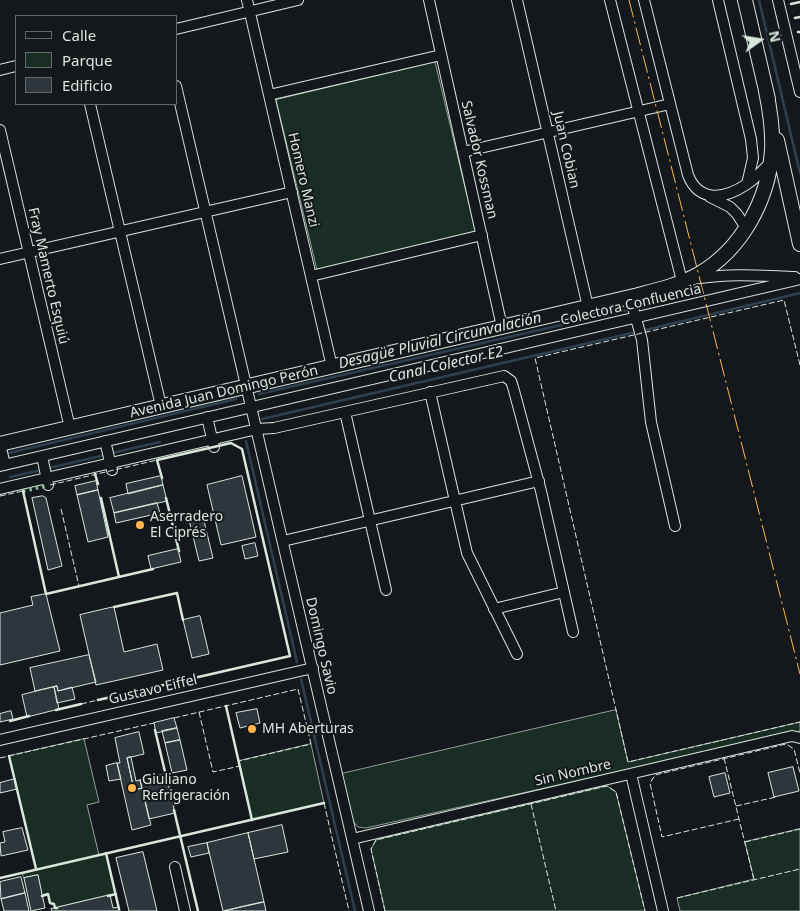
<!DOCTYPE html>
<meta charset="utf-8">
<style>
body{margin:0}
#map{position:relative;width:800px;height:911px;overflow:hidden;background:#14181c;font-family:"Noto Sans",sans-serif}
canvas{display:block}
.legend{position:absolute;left:15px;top:15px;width:162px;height:90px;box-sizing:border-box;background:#14181c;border:1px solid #626a69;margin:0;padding:6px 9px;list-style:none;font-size:15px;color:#d8e6dc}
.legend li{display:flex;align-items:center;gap:10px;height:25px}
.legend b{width:25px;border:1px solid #626a69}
.north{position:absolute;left:735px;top:15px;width:50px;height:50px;-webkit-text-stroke:4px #14181c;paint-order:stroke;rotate:77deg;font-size:14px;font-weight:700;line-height:20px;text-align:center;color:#d8e6dc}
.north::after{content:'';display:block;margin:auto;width:18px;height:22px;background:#d8e6dc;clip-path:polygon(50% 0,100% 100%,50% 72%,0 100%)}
</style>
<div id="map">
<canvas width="800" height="911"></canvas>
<ul class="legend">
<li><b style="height:6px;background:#14181c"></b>Calle</li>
<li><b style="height:14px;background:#1a2d24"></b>Parque</li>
<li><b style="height:14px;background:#2c363c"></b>Edificio</li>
</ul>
<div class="north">N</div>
</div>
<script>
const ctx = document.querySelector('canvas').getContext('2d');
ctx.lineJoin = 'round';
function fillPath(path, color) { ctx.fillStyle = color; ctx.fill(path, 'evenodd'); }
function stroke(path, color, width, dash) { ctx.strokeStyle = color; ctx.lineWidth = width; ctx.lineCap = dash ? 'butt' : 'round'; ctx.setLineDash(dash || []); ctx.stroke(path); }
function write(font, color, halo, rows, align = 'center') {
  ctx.font = font + ' "Noto Sans",sans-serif'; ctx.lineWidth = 4; ctx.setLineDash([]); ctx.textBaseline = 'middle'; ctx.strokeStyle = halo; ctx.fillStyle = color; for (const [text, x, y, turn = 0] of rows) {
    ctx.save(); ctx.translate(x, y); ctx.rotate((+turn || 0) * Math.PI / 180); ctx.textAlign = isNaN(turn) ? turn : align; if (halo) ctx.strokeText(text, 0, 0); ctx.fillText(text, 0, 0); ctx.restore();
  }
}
const green = new Path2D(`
 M435,62l41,171 -159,37 -41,-170z
 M616,710l12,52 172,-40v9l-434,97 -8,-1 -6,-7 -11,-46z
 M84,739l15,63 -12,3 12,50 7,-2 10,41 -61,14 -1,-4 -4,-1 -2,-8 -6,1 -4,-21 -14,3 -2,-5 14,-4 -27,-113z
 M311,744l13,59 -72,17 -13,-59z
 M607,786l9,6 29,119h-260l-14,-62 5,-9z
 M800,829v82h-120l-3,-13 77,-19 -9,-37z`);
const stream = new Path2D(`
 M759,0l41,173
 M640,306l52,-12
 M645,330l155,-37
 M259,394l368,-84
 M262,419l374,-87
 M246,441l51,221
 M9,453l227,-54
 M112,453l48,-11
 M49,468l56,-13
 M10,477l31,-7
 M301,679l54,232`);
const building = new Path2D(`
 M161,476l2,9 -35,9 -2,-10z
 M242,476l14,61 -35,8 -14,-60z
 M96,481l2,9 -21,5 -2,-9z
 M163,485l4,16 -53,12 -4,-15z
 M98,490l10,47 -20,5 -11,-47z
 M43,496l3,2 16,68 -14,4 -16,-72z
 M157,503l3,10 -44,10 -2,-10z
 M203,517l10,41 -14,3 -10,-41z
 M255,543l3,13 -13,3 -3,-13z
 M178,549l3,13 -30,7 -3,-13z
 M46,594l14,57 -60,14v-52l33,-8 -2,-8z
 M114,607l10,45 33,-8 6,26 -67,15 -16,-70z
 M200,616l9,38 -17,4 -9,-38z
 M89,655l7,27 -38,9 -1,-5 -22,5 -5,-23z
 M57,686l1,5 14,-4 3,12 -18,4 -3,-16z
 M54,687l5,22 -32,8 -5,-22z
 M257,709l3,14 -20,5 -4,-15z
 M11,711l2,8 -13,3v-8z
 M174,718l3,10 -21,5 -2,-10z
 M177,728l3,12 -15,3 -3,-12z
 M139,732l5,22 -17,4 7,32 8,-2 9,37 -19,5 -15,-67h3l-5,-25z
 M180,740l7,30 -15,3 -7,-30z
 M131,757l5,24 4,-1 2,8 -8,2 -7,-32z
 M117,763l4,16 -12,2 -3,-15z
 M793,767l6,24 -25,6 -6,-24z
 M725,773l5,20 -16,4 -5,-20z
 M166,774l9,39 -26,6 -9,-39z
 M15,779l2,10 -17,4v-10z
 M282,825l6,27 -34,7 -6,-26z
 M22,828l6,22 -27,6 -1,-13 5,-1 -2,-10z
 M248,833l16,69 -41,9 -16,-68z
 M207,843l2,10 -18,4 -3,-10z
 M143,852l14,59h-28l-13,-53z
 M38,875l7,33 -14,3 -7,-33z
 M21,877l4,16 -24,6 -1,-17z
 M25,893l4,18h-25l-3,-12z
 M110,895l3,13 6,-1 1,4h-68l-1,-2z
 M264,902l2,9h-42l20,-5z`);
const minor = new Path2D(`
 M247,0l85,367
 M429,0l73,327
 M517,0l71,307
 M610,0l72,281c39,-8 74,-6 113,-4
 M644,0l44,175c11,28 37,24 59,9 8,-5 16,-14 23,-21
 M718,0l33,139 2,19 -6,26
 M778,0l22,92
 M176,29l122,-29
 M0,70l16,-4
 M176,86l193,825
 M269,95l172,-40
 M90,104l71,302
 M0,130l70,298
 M463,152l207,-48
 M710,197l20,10 7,7 9,14
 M0,259l292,-67
 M311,276l171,-41
 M630,297l12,43 9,82 24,104
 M430,392l37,161 50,101
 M345,412l41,178
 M207,417l7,30
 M105,441l7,29
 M0,444l5,21
 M42,456l6,29
 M0,466l800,-187
 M0,489l257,-60 17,-1 230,-52 7,5 2,6 28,104 32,141
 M283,541l256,-60
 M494,609l70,-17
 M0,740l313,-72
 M631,774l32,137
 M352,839l440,-103 8,2
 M175,867l10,44`);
const major = new Path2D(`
 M745,0l23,99
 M777,140l23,104
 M0,444l630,-147c23,-6 48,-11 69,-23 43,-25 69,-74 73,-123 1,-20 -2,-41 -6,-60`);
const hedge = new Path2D(`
 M23,491l22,-5`);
const fence = new Path2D(`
 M800,365l-16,-65 -249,58 93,404 172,-40
 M50,485l107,-25
 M0,496l23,-5
 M61,509l18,77
 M81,704l17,-4
 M199,712l14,60 27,-6
 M174,718l124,-29 13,55 -72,17
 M0,758l154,-35
 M724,758l30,122
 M324,803l25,108
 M531,804l25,107
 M736,806l40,-9
 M739,819l-77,18 -12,-54 5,-8 131,-31 8,5 6,24
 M745,842l55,-13
 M677,898l123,-29
 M385,911l-14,-62 5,-9 231,-54 9,6 29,119`);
const wall = new Path2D(`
 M791,4l9,-2
 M795,18l5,-1
 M798,32h2
 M95,474l3,10
 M23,491l23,103 107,-25
 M101,498l18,79
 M166,498l13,53
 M114,607l63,-14 6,27
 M98,700l192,-44 -48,-207 -11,-6 -74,17 5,18
 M226,706l26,114
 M56,710l25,-6
 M10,721l19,-5
 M155,730l11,46
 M9,756l27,113
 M174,810l24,101
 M106,853l13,56
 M0,878l324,-75
 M42,896l6,-2 2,9 4,1 1,4h2
 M108,896l8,-2`);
const power = new Path2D(`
 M629,0l171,674`);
const markers = [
 [140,525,5,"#ffb74d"],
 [252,729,5,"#ffb74d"],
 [132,788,5,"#ffb74d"]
];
const streetNames = [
 ["Juan Cobian",566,150,77],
 ["Salvador Kossman",479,160,77],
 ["Homero Manzi",303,180,77],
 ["Fray Mamerto Esquiú",48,276,77],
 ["Colectora Confluencia",631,305,-13],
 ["Avenida Juan Domingo Perón",224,392,-13],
 ["Domingo Savio",321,646,77],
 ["Gustavo Eiffel",153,690,-13],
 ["Sin Nombre",573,773,-13]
];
const poiNames = [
 ["Aserradero",150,517],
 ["El Ciprés",150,533],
 ["MH Aberturas",262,729],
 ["Giuliano",142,780],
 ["Refrigeración",142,796]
];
const waterNames = [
 ["Desagüe Pluvial Circunvalación",440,341,-13],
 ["Canal Colector E2",446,365,-13]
];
fillPath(green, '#1a2d24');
stroke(green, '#939e99', 1);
stroke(stream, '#2f3f4d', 2.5);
fillPath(building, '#2c363c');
stroke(building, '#d8e6dc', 1);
stroke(minor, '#d8e6dc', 12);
stroke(major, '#d8e6dc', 16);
stroke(minor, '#14181c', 10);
stroke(major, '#14181c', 14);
stroke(hedge, '#8ac095', 4, [2.5, 4]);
stroke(fence, '#d8e6dc', 1, [6, 2.5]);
stroke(wall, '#d8e6dc', 2.5);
stroke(power, '#ffb74d', 1, [18, 4, 2.5, 4]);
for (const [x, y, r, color] of markers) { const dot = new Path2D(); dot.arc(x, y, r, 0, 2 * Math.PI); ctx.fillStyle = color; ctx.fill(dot); stroke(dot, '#14181c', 2); }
write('14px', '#d8e6dc', '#14181c', streetNames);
write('14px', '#d8e6dc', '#14181c', poiNames, 'left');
write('italic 15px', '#d8e6dc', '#14181c', waterNames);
</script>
